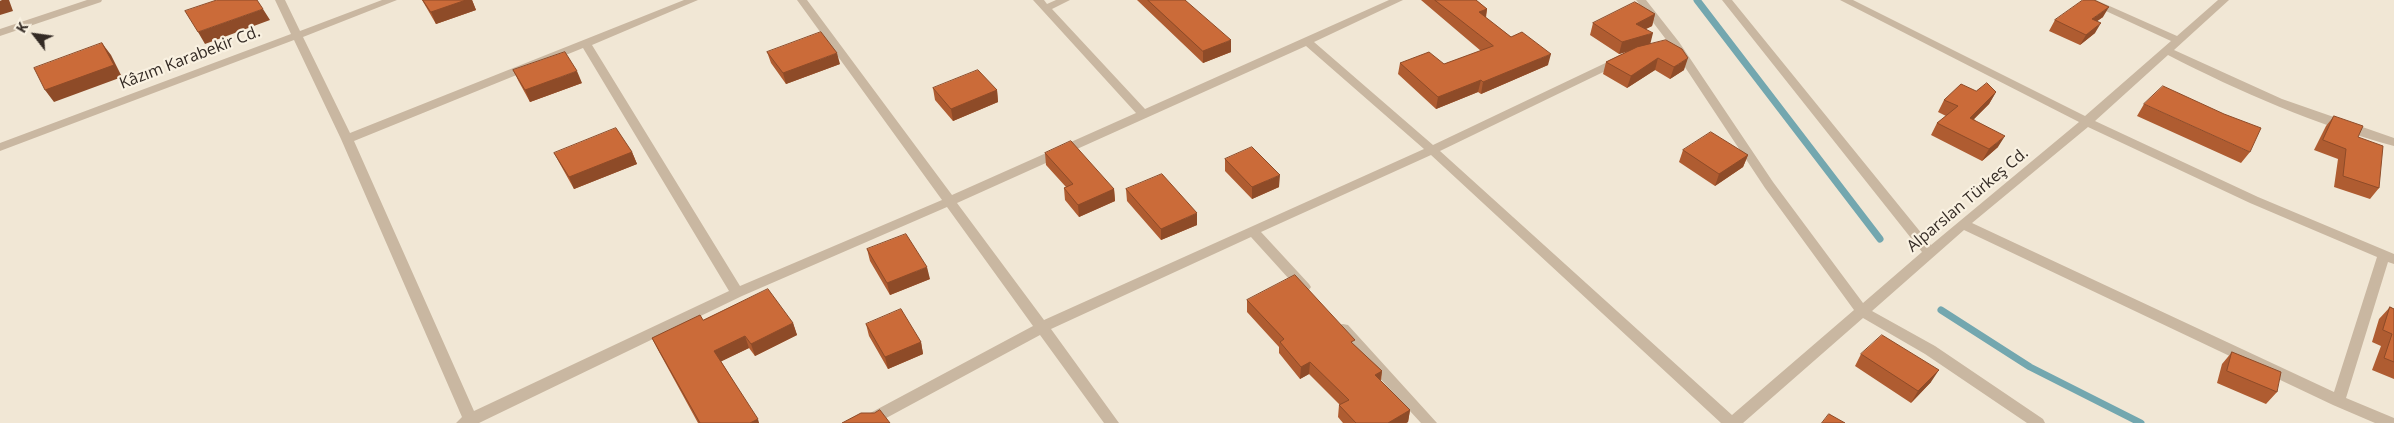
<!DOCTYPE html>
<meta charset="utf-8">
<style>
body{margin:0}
#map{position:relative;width:2394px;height:423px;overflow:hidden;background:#f1e7d5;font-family:"Open Sans",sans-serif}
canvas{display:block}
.north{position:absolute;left:10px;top:10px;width:50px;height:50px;-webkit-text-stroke:4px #f9f1e1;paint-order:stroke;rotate:300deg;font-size:14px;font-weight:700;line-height:20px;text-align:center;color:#332a24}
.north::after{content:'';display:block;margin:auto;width:18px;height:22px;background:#332a24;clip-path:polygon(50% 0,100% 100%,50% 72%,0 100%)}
</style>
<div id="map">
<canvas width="2394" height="423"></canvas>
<div class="north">K</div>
</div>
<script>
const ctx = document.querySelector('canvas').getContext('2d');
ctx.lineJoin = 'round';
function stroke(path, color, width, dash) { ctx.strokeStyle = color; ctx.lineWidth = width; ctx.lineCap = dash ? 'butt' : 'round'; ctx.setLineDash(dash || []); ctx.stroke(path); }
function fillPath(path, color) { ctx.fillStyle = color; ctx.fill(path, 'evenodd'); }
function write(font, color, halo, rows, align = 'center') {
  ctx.font = font + ' "Open Sans",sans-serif'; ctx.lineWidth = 4.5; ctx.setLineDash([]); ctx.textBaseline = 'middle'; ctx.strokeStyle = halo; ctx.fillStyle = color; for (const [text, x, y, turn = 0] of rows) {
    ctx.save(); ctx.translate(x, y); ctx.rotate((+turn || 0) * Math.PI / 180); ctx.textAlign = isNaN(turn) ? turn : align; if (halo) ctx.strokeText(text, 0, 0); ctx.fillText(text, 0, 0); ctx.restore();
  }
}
const stream = new Path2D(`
 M1697,0l183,239
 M1941,310l89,57 111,56`);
const minor = new Path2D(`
 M87,0h15l-1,2 -101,34v-7z
 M275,0h10l15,31 82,-31h15l-94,37 47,96 334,-133h14l-106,45 148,241 202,-86 -145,-200h10l145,195 184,-82 -103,-113h11l3,4 9,-4h14l-18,9 93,100 244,-109h14l-89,42 119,103 183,-87h8l2,2 -2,2 -184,89 292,264 122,-105 -89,-122 -94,-142 -35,-46h10l33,42 94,140 90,121 59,-51 -200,-252h10l199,245 148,-123 -239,-122h13l232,116 86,-75 -89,-41h14l81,36 41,-36h11l-55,50 108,49 112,39v8c-78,-21 -154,-54 -226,-91l-73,66 163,76 136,57v10l-6,-2 -42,136 48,20v5h-19l-42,-18 -369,-175 -92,81 63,35 108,73 2,4h-18l-102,-69 -62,-36 -120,105h-22l-290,-268 -170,77 48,52 2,3 -2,3h-10l-48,-53 -200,92 68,94h-15l-64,-88 -163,88h-20l2,-4 174,-93 -86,-119 -205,89 -263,127h-23l6,-6 -121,-278 -47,-99 -294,111v-8l291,-109zM1306,46l118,103 -380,171 -87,-117zM583,48l146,243 -255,120 -120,-270zM2088,127l162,76 127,54 -43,135 -362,-169z
 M1343,324l5,1 89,98h-16l-83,-90 -2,-4 2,-4z`);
const wall = new Path2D(`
 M422,0h50l4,10 -40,14z
 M1137,0h48l46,52 -28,11z
 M1421,0h55l11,9 -1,9 62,47 -67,29 -3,-2 -42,17 -38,-35 2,-11 44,1 37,-13z
 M1655,14l-3,12 -6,3 4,15 34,26 -14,9 -15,-9 -28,18 -24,-14 3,-12 23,-11 -10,3 -29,-19 3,-12z
 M2103,17l-6,4 -2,12 -15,12 -31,-14 6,-11z
 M767,52l73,12 -54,20 -15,-21z
 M513,70l69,13 -52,19 -11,-20z
 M933,88l64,2 1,12 -45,19 -18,-21z
 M1976,91l20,1 -7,12 -15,15 24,28 -16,14 -51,-26 6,-12 9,-7 -8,-4 6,-12z
 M2144,104l106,48 -9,11 -104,-47z
 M2334,116l24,21 21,51 -9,11 -36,-12 4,-28 -24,-9 12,-24z
 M1683,150l65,5 -5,12 -28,19 -36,-24z
 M632,152l5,12 -63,25 -14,-25 -6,-11z
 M1045,153l69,36 1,12 -36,16 -14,-17 -1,-12 2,-1 -20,-22z
 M1225,159l54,28 -27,12 -27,-28z
 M1126,189l71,36 -36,15 -34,-39z
 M867,249l63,30 -40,16 -20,-34z
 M1247,300l107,45 28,26 -1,10 29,29 -2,12 -2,1h-63l-5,-6 1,-12h1l-31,-31 -9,5 -21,-26v-6l-32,-35z
 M2390,307l4,2v70l-22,-9 9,-24 -9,-4 7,-23z
 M793,323l4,12 -42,21 -6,-8 -28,13 38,62h-61l-40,-73 -6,-12z
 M866,324l55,18 2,12 -35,15 -19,-33z
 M2232,352l45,40 -11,12 -49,-21 5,-19z
 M1861,354l70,28 -20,21 -56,-37z`);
const shadedWall = new Path2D(`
 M2,0h7l4,11 -13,4v-14z
 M466,0h6l4,10 -40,14 -5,-12z
 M2109,7l-6,10 -17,12 6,-10z
 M263,9l7,11 -65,24 -7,-12z
 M1487,9l-2,11 -6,-8z
 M1655,14l-3,12 -19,9 3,-11z
 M2101,23l-6,10 -15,12 6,-10z
 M1653,33l-3,12 -31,9 3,-12z
 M1231,40v12l-28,11v-12z
 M102,43l9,12 11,22 -68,25 -9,-12z
 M837,53l3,11 -54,20 -3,-11z
 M1551,54l-3,11 -67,29 2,-12z
 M1658,58l-3,12 -28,18 4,-12z
 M1688,58l-4,12 -14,9 4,-12z
 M577,71l5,12 -52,19 -5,-12z
 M1481,80l-3,12 -42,17 2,-12z
 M997,90l1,12 -45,19 -2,-12z
 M1996,92l-7,12 -25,25 6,-11z
 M2005,136l-7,11 -16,14 7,-12z
 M632,152l5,12 -63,25 -5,-12z
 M1748,155l-5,12 -28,19 4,-12z
 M1280,175l-1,12 -27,12v-12z
 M1114,189l1,12 -36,16 -1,-12z
 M1197,213v12l-36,15v-11z
 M927,267l3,12 -40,16 -3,-12z
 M793,323l4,12 -42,21 -4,-12z
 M745,336l4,12 -31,15 -4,-12z
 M921,342l2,12 -35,15 -3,-12z
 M1310,362l-1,12 -9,5 1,-12z
 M1939,370l-8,12 -20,21 7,-12z
 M1382,371l-2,11 -5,-7z
 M1410,410l-2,12 -2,1h-18z
 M758,419l1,4h-9z`);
const building = new Path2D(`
 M217,0h40l6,9 -65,23 -13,-21z
 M423,0h43l-35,12z
 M1148,0h37l46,40 -28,11z
 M1435,0h41l11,9 -8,3 32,25 11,-5 29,22 -68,28 -2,-2 -43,17 -38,-34 29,-11 15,12 49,-18z
 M2083,0h11l15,7 -17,12 9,4 -15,12 -31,-15z
 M1635,2l20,12 -19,10 17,9 -31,9 -29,-19z
 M821,32l16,21 -54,20 -16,-21z
 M1666,40l16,9 6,9 -14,9 -16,-9 -27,18 -25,-14 31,-15z
 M102,43l12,22 -69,25 -11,-22z
 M565,52l12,19 -52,19 -12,-20z
 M978,70l19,20 -46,19 -18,-21z
 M1987,83l9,9 -26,26 35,18 -16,13 -52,-26 21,-17 -14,-6 17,-16 15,7z
 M2163,86l61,28 37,14 -11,24 -106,-48z
 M2334,116l29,10 -5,11 25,9 -4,42 -36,-12 3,-27 -23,-9z
 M616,128l16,24 -63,25 -15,-24z
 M1711,132l37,23 -29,19 -36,-24z
 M1071,141l43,48 -36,16 -14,-17 9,-4 -28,-31z
 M1252,147l28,28 -28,12 -27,-28z
 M1162,174l35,39 -36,16 -35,-40z
 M906,234l21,33 -40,16 -20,-34z
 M1295,275l60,65 -4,2 31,29 -7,4 35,35 -22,13h-32l-17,-18 10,-5 -39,-38 -9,5 -21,-25 4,-3 -37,-39z
 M768,289l25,34 -42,21 -6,-8 -31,15 44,68 -8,4h-50l-48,-85 48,-23 3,5z
 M2390,307l4,2v53l-10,-4 8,-24 -9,-4z
 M901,309l20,33 -36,15 -19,-33z
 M1882,335l57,35 -21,21 -57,-37z
 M2232,352l49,20 -4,20 -50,-21z
 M880,410l10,13h-48l19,-10h13z
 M1829,414l16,9h-23z`);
const streetNames = [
 ["Kâzım Karabekir Cd.",190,58,-21],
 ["Alparslan Türkeş Cd.",1968,200,-40]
];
stroke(stream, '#73a7af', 7);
fillPath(minor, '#c9b7a1');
fillPath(wall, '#af5c31');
fillPath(shadedWall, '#8e4b28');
fillPath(building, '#cb6b39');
stroke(building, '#8e4b28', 1);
write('16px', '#332a24', '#f9f1e1', streetNames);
</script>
